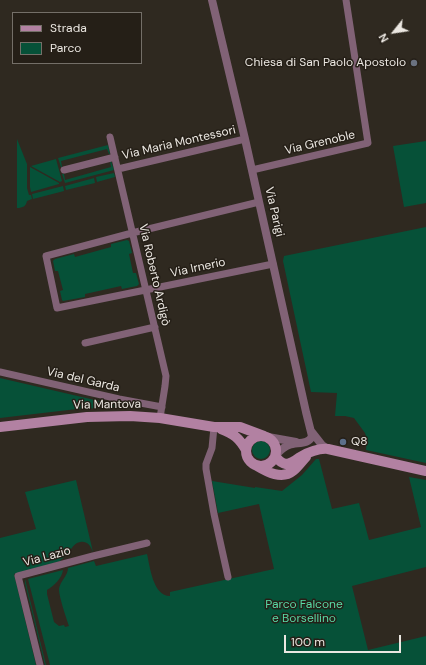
<!DOCTYPE html>
<meta charset="utf-8">
<style>
body{margin:0}
#map{position:relative;width:426px;height:665px;overflow:hidden;background:#2f2920;font-family:"DM Sans",sans-serif}
canvas{display:block}
.legend{position:absolute;left:12px;top:12px;width:130px;height:52px;box-sizing:border-box;background:#251f17;border:1px solid #746f68;margin:0;padding:5px 7px;list-style:none;font-size:12px;color:#ebe7e1}
.legend li{display:flex;align-items:center;gap:8px;height:20px}
.legend b{width:20px;border:1px solid #746f68}
.north{position:absolute;left:374px;top:12px;width:40px;height:40px;-webkit-text-stroke:3px #251f17;paint-order:stroke;rotate:240deg;font-size:11px;font-weight:700;line-height:16px;text-align:center;color:#ebe7e1}
.north::after{content:'';display:block;margin:auto;width:14px;height:18px;background:#ebe7e1;clip-path:polygon(50% 0,100% 100%,50% 72%,0 100%)}
.scale{position:absolute;left:284px;top:635px;width:117px;height:18px;box-sizing:border-box;border:2px solid #ebe7e1;border-top:0;padding-left:5px;font-size:12px;line-height:14px;white-space:nowrap;color:#ebe7e1;-webkit-text-stroke:3px #251f17;paint-order:stroke}
</style>
<div id="map">
<canvas width="426" height="665"></canvas>
<ul class="legend">
<li><b style="height:5px;background:#b281a2"></b>Strada</li>
<li><b style="height:11px;background:#065138"></b>Parco</li>
</ul>
<div class="north">N</div>
<div class="scale">100 m</div>
</div>
<script>
const ctx = document.querySelector('canvas').getContext('2d');
ctx.lineJoin = 'round';
function fillPath(path, color) { ctx.fillStyle = color; ctx.fill(path, 'evenodd'); }
function stroke(path, color, width, dash) { ctx.strokeStyle = color; ctx.lineWidth = width; ctx.lineCap = dash ? 'butt' : 'round'; ctx.setLineDash(dash || []); ctx.stroke(path); }
function write(font, color, halo, rows, align = 'center') {
  ctx.font = font + ' "DM Sans",sans-serif'; ctx.lineWidth = 3; ctx.setLineDash([]); ctx.textBaseline = 'middle'; ctx.strokeStyle = halo; ctx.fillStyle = color; for (const [text, x, y, turn = 0] of rows) {
    ctx.save(); ctx.translate(x, y); ctx.rotate((+turn || 0) * Math.PI / 180); ctx.textAlign = isNaN(turn) ? turn : align; if (halo) ctx.strokeText(text, 0, 0); ctx.fillText(text, 0, 0); ctx.restore();
  }
}
const green = new Path2D(`
 M17,139l10,25v24l2,7h2l1,4 -5,2c-1,5 -4,7 -10,7z
 M426,141v62l-22,4 -11,-61z
 M108,145l2,9h-1l-2,-5 -46,12 1,6h-1l-3,-9z
 M56,159l6,22 -2,1 -29,-16z
 M110,161h1l3,9 -49,13 -3,-9h2l1,6 46,-13z
 M30,167l29,16v1l-28,8 -1,-5z
 M114,173l1,4 -18,5 -1,-5z
 M94,178l1,5 -29,7 -1,-4z
 M63,186l1,5 -31,8 -1,-5z
 M426,227v236l-60,-13 1,-11 -2,-6 -11,-15 -9,-2h-10l2,-23 -26,-1 -28,-131 1,-5z
 M127,240l2,1 3,12 -3,1 4,19h3l3,11 -2,2 -15,3 -1,-3 -36,8v3l-22,4 -1,-1 -2,-9 3,-1 -5,-19h-3l-2,-10 2,-2 19,-5 1,3 36,-10v-3z
 M0,378l112,26 12,2v1l-47,2 -77,9z
 M252 450a9 9 0 1 1 18 0a9 9 0 1 1-18 0Z
 M316,459h3l13,50 27,-6 10,37 52,-13 -12,-50 17,3v87l-74,19 16,64 58,-14v29h-376l-22,-86 35,-9c-1,8 -9,16 -16,20v4l7,28 5,4 5,-1 1,2 4,-1c-3,-9 -10,-29 -10,-37 1,-8 9,-13 9,-21l26,-7 2,5 51,-12c3,13 6,42 23,42v-4l104,-23 -15,-65 -41,9 -6,-32 43,7v-1l27,4 20,-16z
 M76,480l17,72c-2,-5 -4,-9 -9,-10 -12,-2 -14,14 -24,18l1,1 -47,13 22,91h-36v-127l36,-9 -11,-37z
 M25,579l21,86h-1l-20,-82z`);
const minor = new Path2D(`
 M110,137l56,239 -1,10 -5,32
 M118,169l127,-30
 M64,170l51,-13
 M252,170l116,-27 -22,-143
 M259,202l-127,31 -86,23 11,52 216,-44
 M85,343l70,-16
 M0,372l119,27 43,8
 M214,427l-2,21 -6,16v5l8,45 14,63
 M40,665l-22,-89 75,-20 54,-13`);
const tertiary = new Path2D(`
 M212,0l33,139 61,273 6,24c-3,9 -16,6 -23,9 -6,2 -9,6 -13,10
 M311,431l11,14 6,4
 M268,437l28,5`);
const secondary = new Path2D(`
 M0,427l87,-10 43,-1 30,2 54,9h26l24,9
 M221,429c13,5 18,9 25,21
 M246 451a15 15 0 1 1 30 0a15 15 0 1 1-30 0Z
 M275,456c3,4 6,7 11,8 5,0 10,-4 14,-7 9,-5 18,-9 28,-8l98,22
 M257,466c10,6 25,14 36,5 5,-4 9,-10 13,-14`);
const markers = [
 [414,63,4,"#6b7280"],
 [343,442,4,"#5c6f8a"]
];
const poiNames = [
 ["Chiesa di San Paolo Apostolo",406,63],
 ["Q8",351,442,"left"]
];
const streetNames = [
 ["Via Maria Montessori",179,143,-13],
 ["Via Grenoble",320,143,-13],
 ["Via Parigi",274,212,77],
 ["Via Irnerio",198,268,-12],
 ["Via Roberto Ardigò",154,275,77],
 ["Via del Garda",83,380,13],
 ["Via Mantova",107,405,-1],
 ["Via Lazio",47,557,-15]
];
const parkNames = [
 ["Parco Falcone",304,605],
 ["e Borsellino",304,619]
];
fillPath(green, '#065138');
stroke(minor, '#816276', 7);
stroke(tertiary, '#816276', 8);
stroke(secondary, '#b281a2', 10);
for (const [x, y, r, color] of markers) { const dot = new Path2D(); dot.arc(x, y, r, 0, 2 * Math.PI); ctx.fillStyle = color; ctx.fill(dot); stroke(dot, '#251f17', 1.5); }
write('12px', '#ebe7e1', '#251f17', poiNames, 'right');
write('12px', '#ebe7e1', '#251f17', streetNames);
write('12px', '#58daa6', '#251f17', parkNames);
</script>
